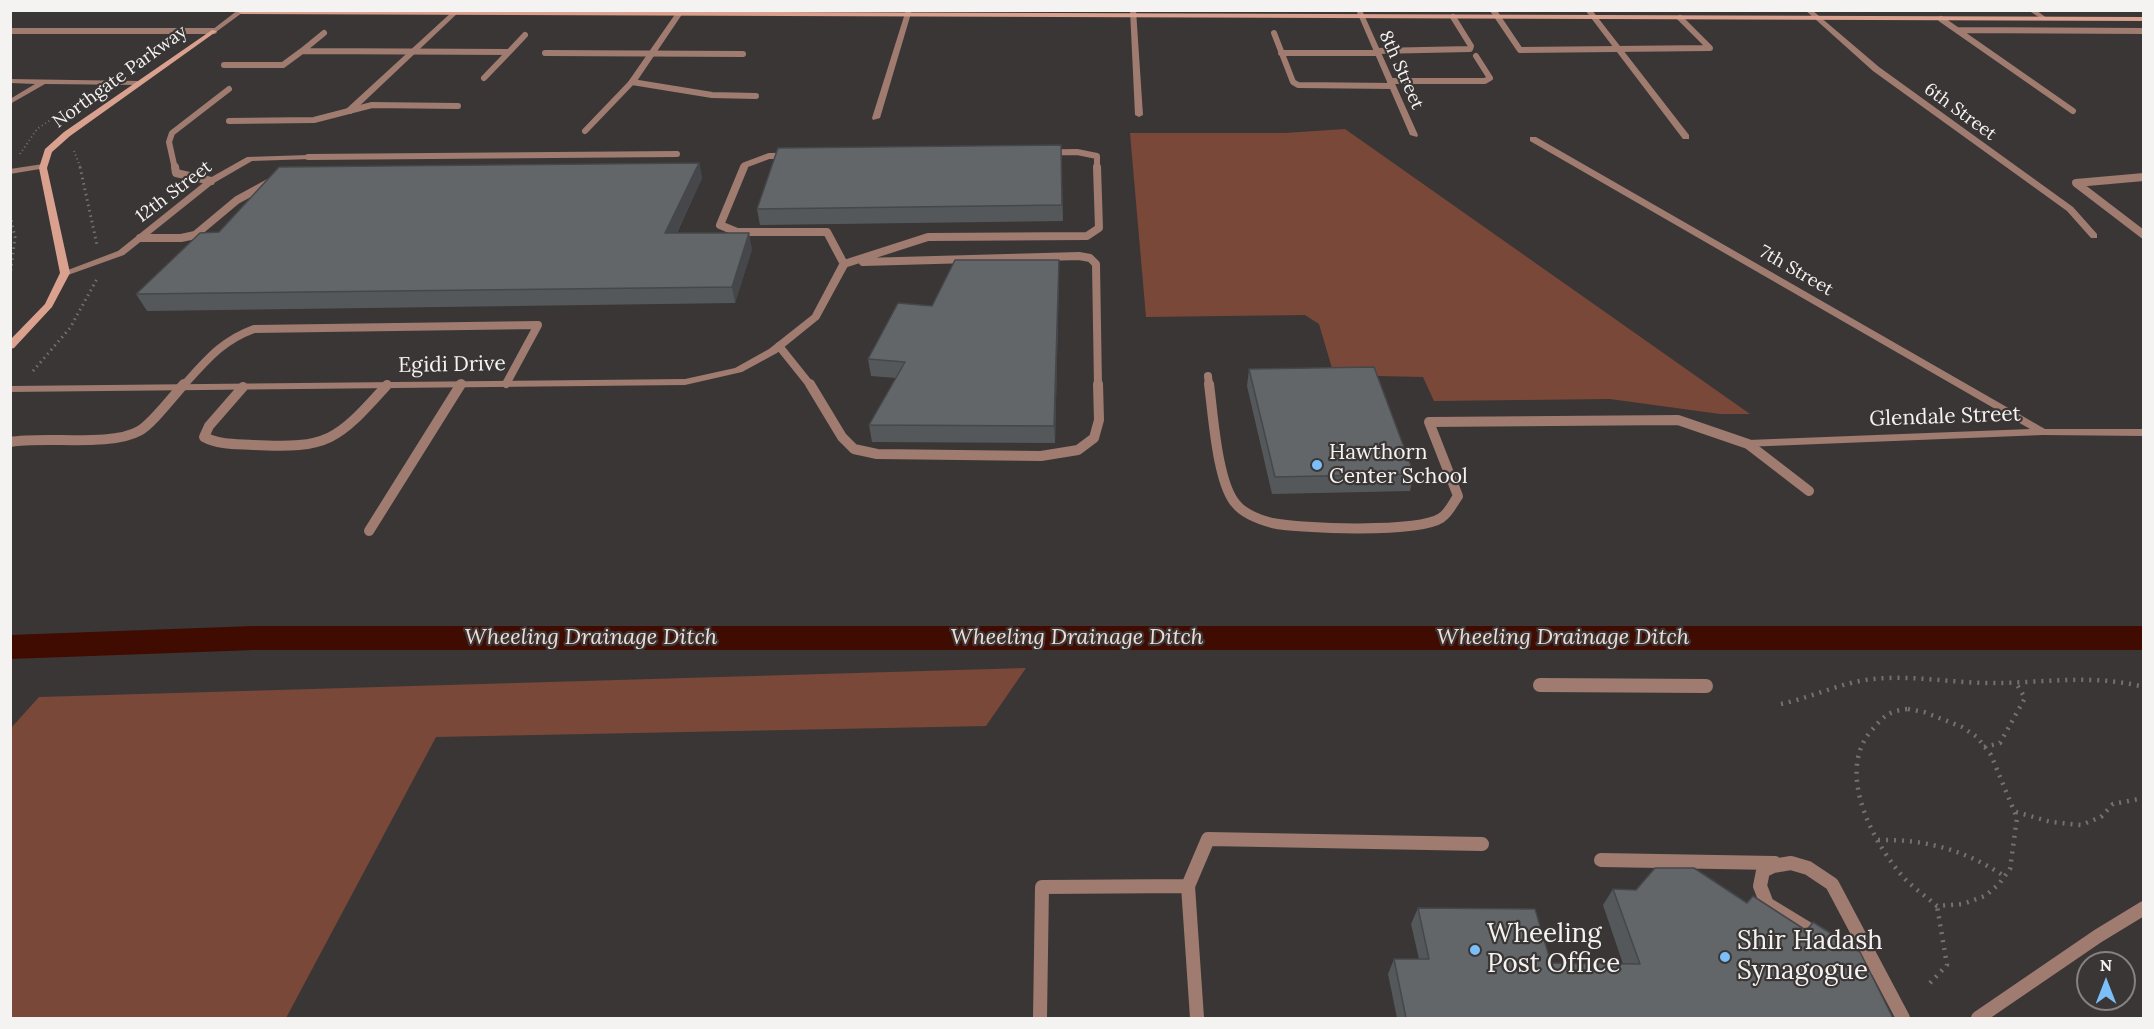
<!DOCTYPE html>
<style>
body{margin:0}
#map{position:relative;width:2154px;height:1029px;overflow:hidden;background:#3a3635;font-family:Lora,serif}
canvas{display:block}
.frame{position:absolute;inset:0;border:12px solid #f5f3f2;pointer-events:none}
.north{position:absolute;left:2076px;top:951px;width:60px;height:60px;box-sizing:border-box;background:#3a3635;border:2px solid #858281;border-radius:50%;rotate:0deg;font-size:16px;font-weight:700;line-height:24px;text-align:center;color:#f5f3f2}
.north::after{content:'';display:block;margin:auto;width:21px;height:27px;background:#7bbef8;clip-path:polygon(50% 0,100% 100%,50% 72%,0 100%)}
</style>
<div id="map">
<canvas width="2154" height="1029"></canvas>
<div class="frame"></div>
<div class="north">N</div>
</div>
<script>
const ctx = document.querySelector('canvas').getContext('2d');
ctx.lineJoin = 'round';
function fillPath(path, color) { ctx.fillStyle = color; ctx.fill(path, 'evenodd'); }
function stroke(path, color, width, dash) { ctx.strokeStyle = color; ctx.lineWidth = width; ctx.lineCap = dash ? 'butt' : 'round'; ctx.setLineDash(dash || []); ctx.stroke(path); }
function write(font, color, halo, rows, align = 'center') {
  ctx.font = font + ' Lora,serif'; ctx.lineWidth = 4.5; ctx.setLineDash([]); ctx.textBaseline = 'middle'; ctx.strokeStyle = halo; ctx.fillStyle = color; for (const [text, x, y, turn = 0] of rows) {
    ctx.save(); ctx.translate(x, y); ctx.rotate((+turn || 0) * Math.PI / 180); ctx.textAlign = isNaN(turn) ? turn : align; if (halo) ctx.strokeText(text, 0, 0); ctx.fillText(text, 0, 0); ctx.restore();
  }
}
const green = new Path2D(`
 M1345,129l405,285h-30l-110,-15 -176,2 -11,-24 -89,-2 -15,-51 -14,-9 -159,2 -16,-184h155z
 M1026,668l-40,58 -550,11 -150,281h-275v-290l28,-31z`);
const canal = new Path2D(`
 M254,626h1890v24h-1890l-244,9v-24z`);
const pathFar2 = new Path2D(`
 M74,151l7,18
 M20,154l17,-25 46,-31`);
const pathFar1 = new Path2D(`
 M80,167l17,78
 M10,215l5,22 -5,40
 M33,371l37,-43 27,-49`);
const path = new Path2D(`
 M1781,704c28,-6 55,-19 84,-24 40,-6 79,2 119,3 55,1 106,-10 160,4
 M1908,709l16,3 38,15 15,10 14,18 26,63 -7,51 -11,15 -14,12 -22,8 -26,2c-10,-9 -22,-17 -32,-27 -31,-34 -70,-106 -34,-148 13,-15 17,-20 37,-22z
 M1984,747l16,-4 25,-45 -9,-15
 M2016,812l35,10 30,3 20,-8 12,-13 31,-6
 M1878,840c47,-1 87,10 126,36
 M1930,983l17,-18 -10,-59`);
const laneFar3 = new Path2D(`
 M1493,10l27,40 190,-2 -30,-30
 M1941,19l132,92
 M1957,30l187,1
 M10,31h204
 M1274,33l19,49 5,3 94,1
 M302,51l22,-18
 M1376,51l94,-2 1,-3 -18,-29
 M545,53l198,1
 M1281,53h96
 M224,65h59l19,-14 207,1 16,-17
 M484,78l25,-26
 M1390,81h95l5,-3 -14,-22
 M229,121l85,-1 58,-15 86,1
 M585,131l47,-49 80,13 44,1
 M308,157l369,-3
 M175,169l-6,-27 3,-9 57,-44
 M743,169l2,-4 24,-9 308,-4 20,4v13`);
const laneFar2 = new Path2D(`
 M175,167l1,6 35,8
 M744,167l-24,58 17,7h90l17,32 84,-27 159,-1 12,-8 -2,-61
 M2144,177l-68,6 68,52
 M140,238h41l14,-3 42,-35 35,-19
 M863,262l216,-6 11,2 6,6 2,122
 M779,346l32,40
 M1208,376l1,10
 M183,386c23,-25 38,-45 71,-57l284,-4 -32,59`);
const laneFar1 = new Path2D(`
 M810,384l32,53 12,12 23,5 164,2 37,-6 16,-12 5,-18 -1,-36
 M1209,384c4,29 8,99 27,120 8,10 25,16 36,19 29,6 146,10 169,-5 8,-5 12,-15 17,-22l-29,-74 249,-2 70,24 61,47
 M243,387l-34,39 -5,11c15,8 32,7 49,8 77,4 84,-5 134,-60
 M10,442c35,-6 101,5 129,-11 12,-6 34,-35 45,-47
 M369,531l92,-147`);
const lane = new Path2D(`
 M1540,685l166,1
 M1601,860l174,3
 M1818,935l-51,-31 -7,-18 3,-15 10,-5 18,-3 17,5 24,16 71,134
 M1855,956l20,13
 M1040,1018l2,-131 146,-1
 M1197,1018l-9,-132 20,-47 274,5
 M1978,1018l120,-82 46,-28`);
const street = new Path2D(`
 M238,10h8l-30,22h-4v-2z
 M454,10h7l-110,104h-6v-4z
 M678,10h7l-50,74h-6l-1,-2z
 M906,10h6l-32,108 -7,2 -1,-2z
 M1130,10h6l7,105 -4,2 -4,-2z
 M1356,10h6l56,125 -1,2 -7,-2z
 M1585,10h7l97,125v4h-6z
 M1805,10h7l67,57 194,140 24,27v4h-6l-24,-27 -194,-140z
 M2028,10h8l12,9 -5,1z
 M10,79l129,2 4,2 -4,2 -94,-1 -35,20v-5l25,-15 -25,-1z
 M1530,137h6l509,292h99v7l-101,-1 -299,12 -2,-3 2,-3 4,-1 282,-11 -500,-288z
 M308,155l4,2 -1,2 -59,2 -38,22 -90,72 -56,20 -3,1 -5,-3 58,-22 90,-72 39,-22z
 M43,164h3v4l-36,6v-5z
 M844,261l5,3 -30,55 -42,34 -35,19 -57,13 -675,7v-6l675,-7 50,-11 34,-19 43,-34 27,-51z`);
const secondary = new Path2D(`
 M239,10l1905,7v4l-1903,-7 -3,-2z
 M212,30l5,1 -147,105 -18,16 -5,16 23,105 -18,34 -38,41 -4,1v-9l35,-36 15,-31 -21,-105 6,-19 19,-17z`);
const wall = new Path2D(`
 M1061,145l2,76 -303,4 -3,-16z
 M699,163l3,15 -25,55 75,16 -17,54 -588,8 -11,-17z
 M1059,276l-4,167 -183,-1 -3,-17 27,-47 -25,-2 -3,-17 64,-53z
 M1249,369l165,105 -4,17 -138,3 -25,-108z
 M1613,889l23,1 111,13 58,27 8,-8 80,96h-496l-9,-44 6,-15h25l-8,-35 7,-16 133,55 72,1 -20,-59z`);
const shadedWall = new Path2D(`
 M699,163l3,15 -33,71 -4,-16z
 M749,233l3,16 -17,54 -3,-16z
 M1059,260v16l-4,167 -1,-17z`);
const building = new Path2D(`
 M1061,145l1,60 -305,4 21,-61z
 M699,163l-34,70h84l-17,54 -596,7 64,-61 19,-1 60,-65z
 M955,260h104l-5,166 -185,-1 36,-63 -37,-3 30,-56 34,3z
 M1374,367l40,107 -139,3 -26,-108z
 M1655,868h39l53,35 6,-7 54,35 6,-9 47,30 33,66h-487l-12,-59h35l-11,-51 117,1 16,54 89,1 -27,-75 23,1z`);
const markers = [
 [1317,465,6,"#7bbef8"],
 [1475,950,6,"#7bbef8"],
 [1725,957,6,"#7bbef8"]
];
const farStreetnames = [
 ["8th Street",1401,70,66],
 ["Northgate Parkway",120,77,-36],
 ["6th Street",1960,112,36],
 ["12th Street",174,192,-37],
 ["7th Street",1796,271,30]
];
const streetNames = [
 ["Egidi Drive",452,365,-1],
 ["Glendale Street",1945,417,-2]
];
const poiNames = [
 ["Hawthorn",1329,453],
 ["Center School",1329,477]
];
const waterNames = [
 ["Wheeling Drainage Ditch",591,638],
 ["Wheeling Drainage Ditch",1077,638],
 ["Wheeling Drainage Ditch",1563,638]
];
const nearPoinames = [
 ["Wheeling",1487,935],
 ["Post Office",1487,965],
 ["Shir Hadash",1737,942],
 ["Synagogue",1737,972]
];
fillPath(green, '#794839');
fillPath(canal, '#400b00');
stroke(pathFar2, '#747170', 2, [1, 3]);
stroke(pathFar1, '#747170', 3, [1.5, 4]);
stroke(path, '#747170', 4.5, [2, 6]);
stroke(laneFar3, '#9f7b70', 6);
stroke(laneFar2, '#9f7b70', 8);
stroke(laneFar1, '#9f7b70', 10);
stroke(lane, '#9f7b70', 14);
fillPath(street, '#9f7b70');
fillPath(secondary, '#daa18f');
fillPath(wall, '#55585a');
fillPath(shadedWall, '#45474a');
fillPath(building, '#636669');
stroke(building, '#45474a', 1.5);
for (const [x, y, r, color] of markers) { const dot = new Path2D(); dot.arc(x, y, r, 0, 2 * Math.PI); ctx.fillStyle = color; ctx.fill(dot); stroke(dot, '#3a3635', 2); }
write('18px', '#f5f3f2', '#3a3635', farStreetnames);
write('21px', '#f5f3f2', '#3a3635', streetNames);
write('21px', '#f5f3f2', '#3a3635', poiNames, 'left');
write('italic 22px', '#f3dcd5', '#3a3635', waterNames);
write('26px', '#f5f3f2', '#3a3635', nearPoinames, 'left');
</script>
